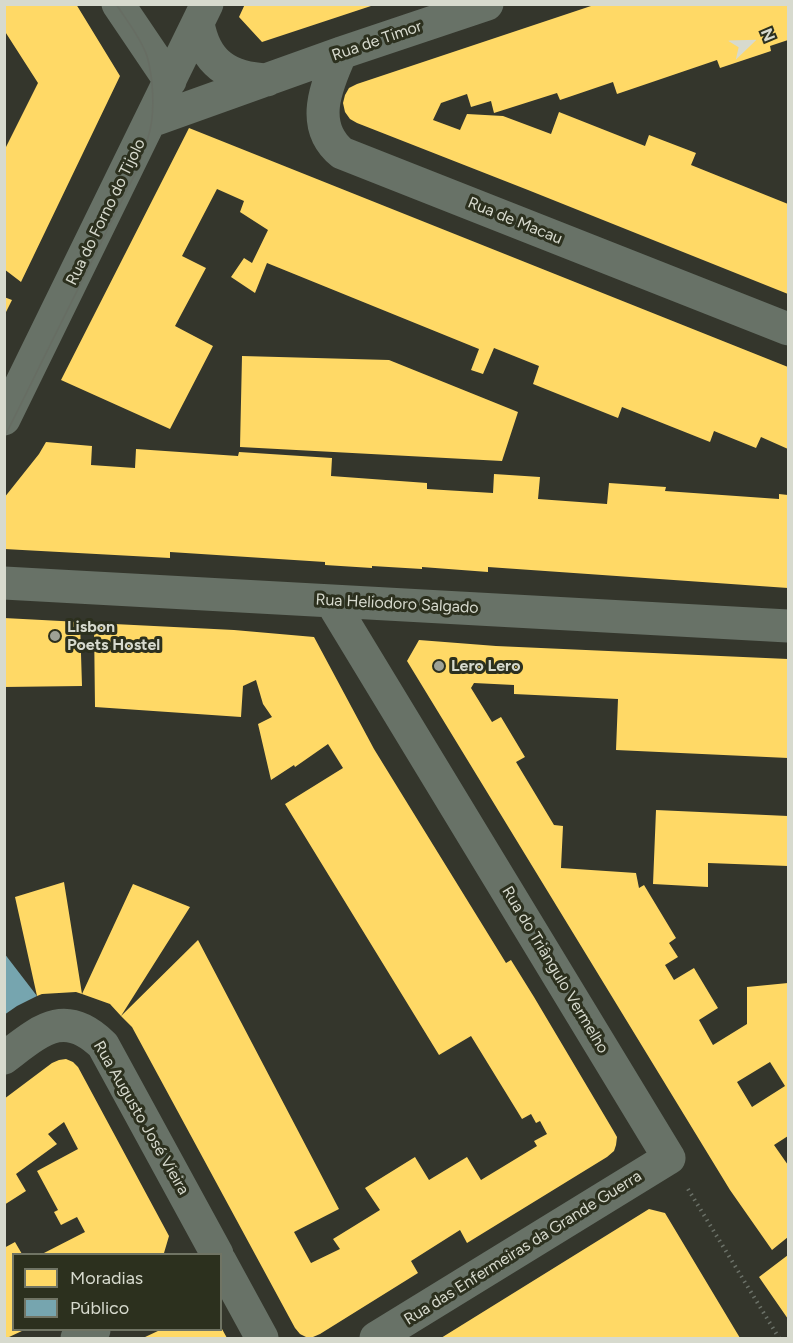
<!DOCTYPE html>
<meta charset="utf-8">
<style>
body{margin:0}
#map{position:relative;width:793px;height:1343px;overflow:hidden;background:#34362c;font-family:Figtree,sans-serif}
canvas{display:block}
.frame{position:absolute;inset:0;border:6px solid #d7dace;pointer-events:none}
.legend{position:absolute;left:12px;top:1253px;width:210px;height:78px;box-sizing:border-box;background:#2c301e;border:2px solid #707464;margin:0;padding:8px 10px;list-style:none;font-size:18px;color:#d7dace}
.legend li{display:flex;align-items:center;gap:12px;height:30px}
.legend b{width:30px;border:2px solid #707464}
.north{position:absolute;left:721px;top:12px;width:60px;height:60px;-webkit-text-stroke:4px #2c301e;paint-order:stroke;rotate:67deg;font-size:16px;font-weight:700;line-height:24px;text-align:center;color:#d7dace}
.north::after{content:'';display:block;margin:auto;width:21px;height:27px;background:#d7dace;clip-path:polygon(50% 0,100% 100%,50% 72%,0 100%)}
</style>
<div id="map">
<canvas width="793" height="1343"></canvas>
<div class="frame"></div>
<ul class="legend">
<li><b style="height:16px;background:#ffd966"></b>Moradias</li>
<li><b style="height:16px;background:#76a5af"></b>Público</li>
</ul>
<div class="north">N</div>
</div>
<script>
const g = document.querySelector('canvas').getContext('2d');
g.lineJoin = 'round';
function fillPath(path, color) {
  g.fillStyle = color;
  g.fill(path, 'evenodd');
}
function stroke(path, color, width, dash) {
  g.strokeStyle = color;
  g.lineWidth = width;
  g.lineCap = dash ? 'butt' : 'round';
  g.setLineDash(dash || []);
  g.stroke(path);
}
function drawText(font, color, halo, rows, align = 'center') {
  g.font = font + ' Figtree,sans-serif';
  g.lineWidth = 6;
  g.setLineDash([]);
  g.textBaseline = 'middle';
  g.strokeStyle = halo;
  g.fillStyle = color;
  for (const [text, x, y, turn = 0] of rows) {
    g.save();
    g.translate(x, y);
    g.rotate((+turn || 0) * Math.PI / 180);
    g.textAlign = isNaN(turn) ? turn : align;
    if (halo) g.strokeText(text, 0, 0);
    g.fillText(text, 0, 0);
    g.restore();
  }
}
fillPath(new Path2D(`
 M 4,4 L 76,4 L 120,76 L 21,282 L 4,269 L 4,151 L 38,83 L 4,30 Z
 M 245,4 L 373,4 L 374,5 L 262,42 L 239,17 Z
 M 597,4 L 788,4 L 788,40 L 770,46 L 771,51 L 720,68 L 717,60 L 617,94 L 613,82 L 560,100 L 557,93 L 494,113 L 491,101 L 471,107 L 467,94 L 441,103 L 433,120 L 460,130 L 467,114 L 503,116 L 551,134 L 559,112 L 645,146 L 649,135 L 696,153 L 691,165 L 788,204 L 788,294 L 528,190 L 357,123 L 350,119 L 345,112 L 343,103 L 345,95 L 349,88 L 357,84 Z
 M 189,128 L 788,367 L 788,449 L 761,437 L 756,448 L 714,431 L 710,442 L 622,407 L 618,418 L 533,384 L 539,366 L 494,348 L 483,374 L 471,370 L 479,349 L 267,263 L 255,293 L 231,277 L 244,258 L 252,263 L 268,230 L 240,212 L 244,201 L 217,189 L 182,256 L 206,268 L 175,326 L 213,346 L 170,429 L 61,380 Z
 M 4,297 L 12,300 L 4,316 Z
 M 242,356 L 389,360 L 518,412 L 502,461 L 240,447 Z
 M 46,442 L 92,446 L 91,465 L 135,468 L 136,449 L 238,456 L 239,452 L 332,458 L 331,476 L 427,483 L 427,489 L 493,493 L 494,474 L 540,477 L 538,499 L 607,504 L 609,483 L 666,487 L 665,491 L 779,499 L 779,494 L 788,495 L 788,588 L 488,567 L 488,572 L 422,567 L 422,569 L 372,566 L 372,568 L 325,565 L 325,562 L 170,552 L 170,558 L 4,549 L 4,498 L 39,454 Z
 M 4,618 L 80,622 L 82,686 L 4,687 Z
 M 94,623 L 234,630 L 314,637 L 374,749 L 398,788 L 506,963 L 511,960 L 534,997 L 613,1130 L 617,1137 L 616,1145 L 614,1151 L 607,1157 L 467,1243 L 460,1230 L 411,1261 L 418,1273 L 320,1334 L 313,1337 L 306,1337 L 300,1334 L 295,1328 L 132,1027 L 121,1016 L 110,1004 L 82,994 L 76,992 L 42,994 L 37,996 L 15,897 L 64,882 L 82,994 L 133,884 L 190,907 L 121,1016 L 198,940 L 339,1209 L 294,1232 L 311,1263 L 340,1249 L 333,1239 L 380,1210 L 365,1188 L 415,1157 L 429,1180 L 467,1157 L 481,1180 L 537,1146 L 534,1141 L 547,1134 L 540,1121 L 536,1123 L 531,1114 L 522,1119 L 471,1036 L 439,1055 L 285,804 L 343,768 L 328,744 L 295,767 L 294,765 L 271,780 L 258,724 L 272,717 L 263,704 L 256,680 L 243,686 L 241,717 L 95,707 Z
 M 419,640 L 496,646 L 788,659 L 788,758 L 616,750 L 618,699 L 514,694 L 514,685 L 474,683 L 471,688 L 492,722 L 501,717 L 525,757 L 516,762 L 554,825 L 563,826 L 561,868 L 636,873 L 639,888 L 644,885 L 676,938 L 669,943 L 678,957 L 665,965 L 674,980 L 694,968 L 718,1008 L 699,1020 L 713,1045 L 747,1024 L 747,987 L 788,983 L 788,1136 L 774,1145 L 788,1165 L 788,1237 L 772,1250 L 730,1190 L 407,661 ZM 770,1062 L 785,1086 L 752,1107 L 737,1082 Z
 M 656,810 L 788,816 L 788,866 L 708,863 L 708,887 L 653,884 Z
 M 66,1059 L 73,1062 L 78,1067 L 169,1236 L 164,1253 L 162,1254 L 42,1254 L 85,1232 L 77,1217 L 61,1225 L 54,1212 L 58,1210 L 37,1171 L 78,1149 L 64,1122 L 48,1134 L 57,1144 L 16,1174 L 26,1191 L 4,1205 L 4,1099 L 52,1063 L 59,1060 Z
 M 649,1209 L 665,1213 L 740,1338 L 441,1338 Z
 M 15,1242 L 22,1254 L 14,1254 L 14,1330 L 24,1330 L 7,1338 L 4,1338 L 4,1248 Z
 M 788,1255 L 788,1319 L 759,1277 Z
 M 222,1329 L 227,1338 L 143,1338 L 160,1330 Z`), '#ffd966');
fillPath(new Path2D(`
 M 4,953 L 37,996 L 17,1006 L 4,1015 Z`), '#76a5af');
stroke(new Path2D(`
 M 688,1189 L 779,1338`), '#6b7168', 4, [1.5, 4.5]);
stroke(new Path2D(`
 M 118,4 L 170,81
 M 198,23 C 205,63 228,78 267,80
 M 341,53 C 326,86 309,126 342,153 L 788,329
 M 151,121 L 341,53 L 487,4
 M 4,419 L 207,4
 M 4,583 L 788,626
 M 331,601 L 669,1158 L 376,1338
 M 4,1058 C 40,1031 64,1007 103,1045 L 217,1254
 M 220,1261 L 262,1338
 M 77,1338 L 94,1330`), '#687267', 33);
stroke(new Path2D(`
 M 4,438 L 137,170 C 141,157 147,144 150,130 C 155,109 153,77 147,56 C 141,38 127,21 116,4`), '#676d63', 1.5);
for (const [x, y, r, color] of [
 [55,636,6,"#9ea195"],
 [439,666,6,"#9ea195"]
]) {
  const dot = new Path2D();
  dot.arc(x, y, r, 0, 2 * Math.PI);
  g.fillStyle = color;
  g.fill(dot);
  stroke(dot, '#2c301e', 2);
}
drawText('16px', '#d7dace', '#2c301e', [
 ["Rua de Timor",377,41,-19],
 ["Rua do Forno do Tijolo",106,212,-64],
 ["Rua de Macau",515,221,22],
 ["Rua Heliodoro Salgado",397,604,3],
 ["Rua do Triângulo Vermelho",555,970,59],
 ["Rua Augusto José Vieira",141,1118,60],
 ["Rua das Enfermeiras da Grande Guerra",523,1248,-32]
]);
drawText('bold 16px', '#d7dace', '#2c301e', [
 ["Lisbon",67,627],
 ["Poets Hostel",67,645],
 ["Lero Lero",451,666]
], 'left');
</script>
